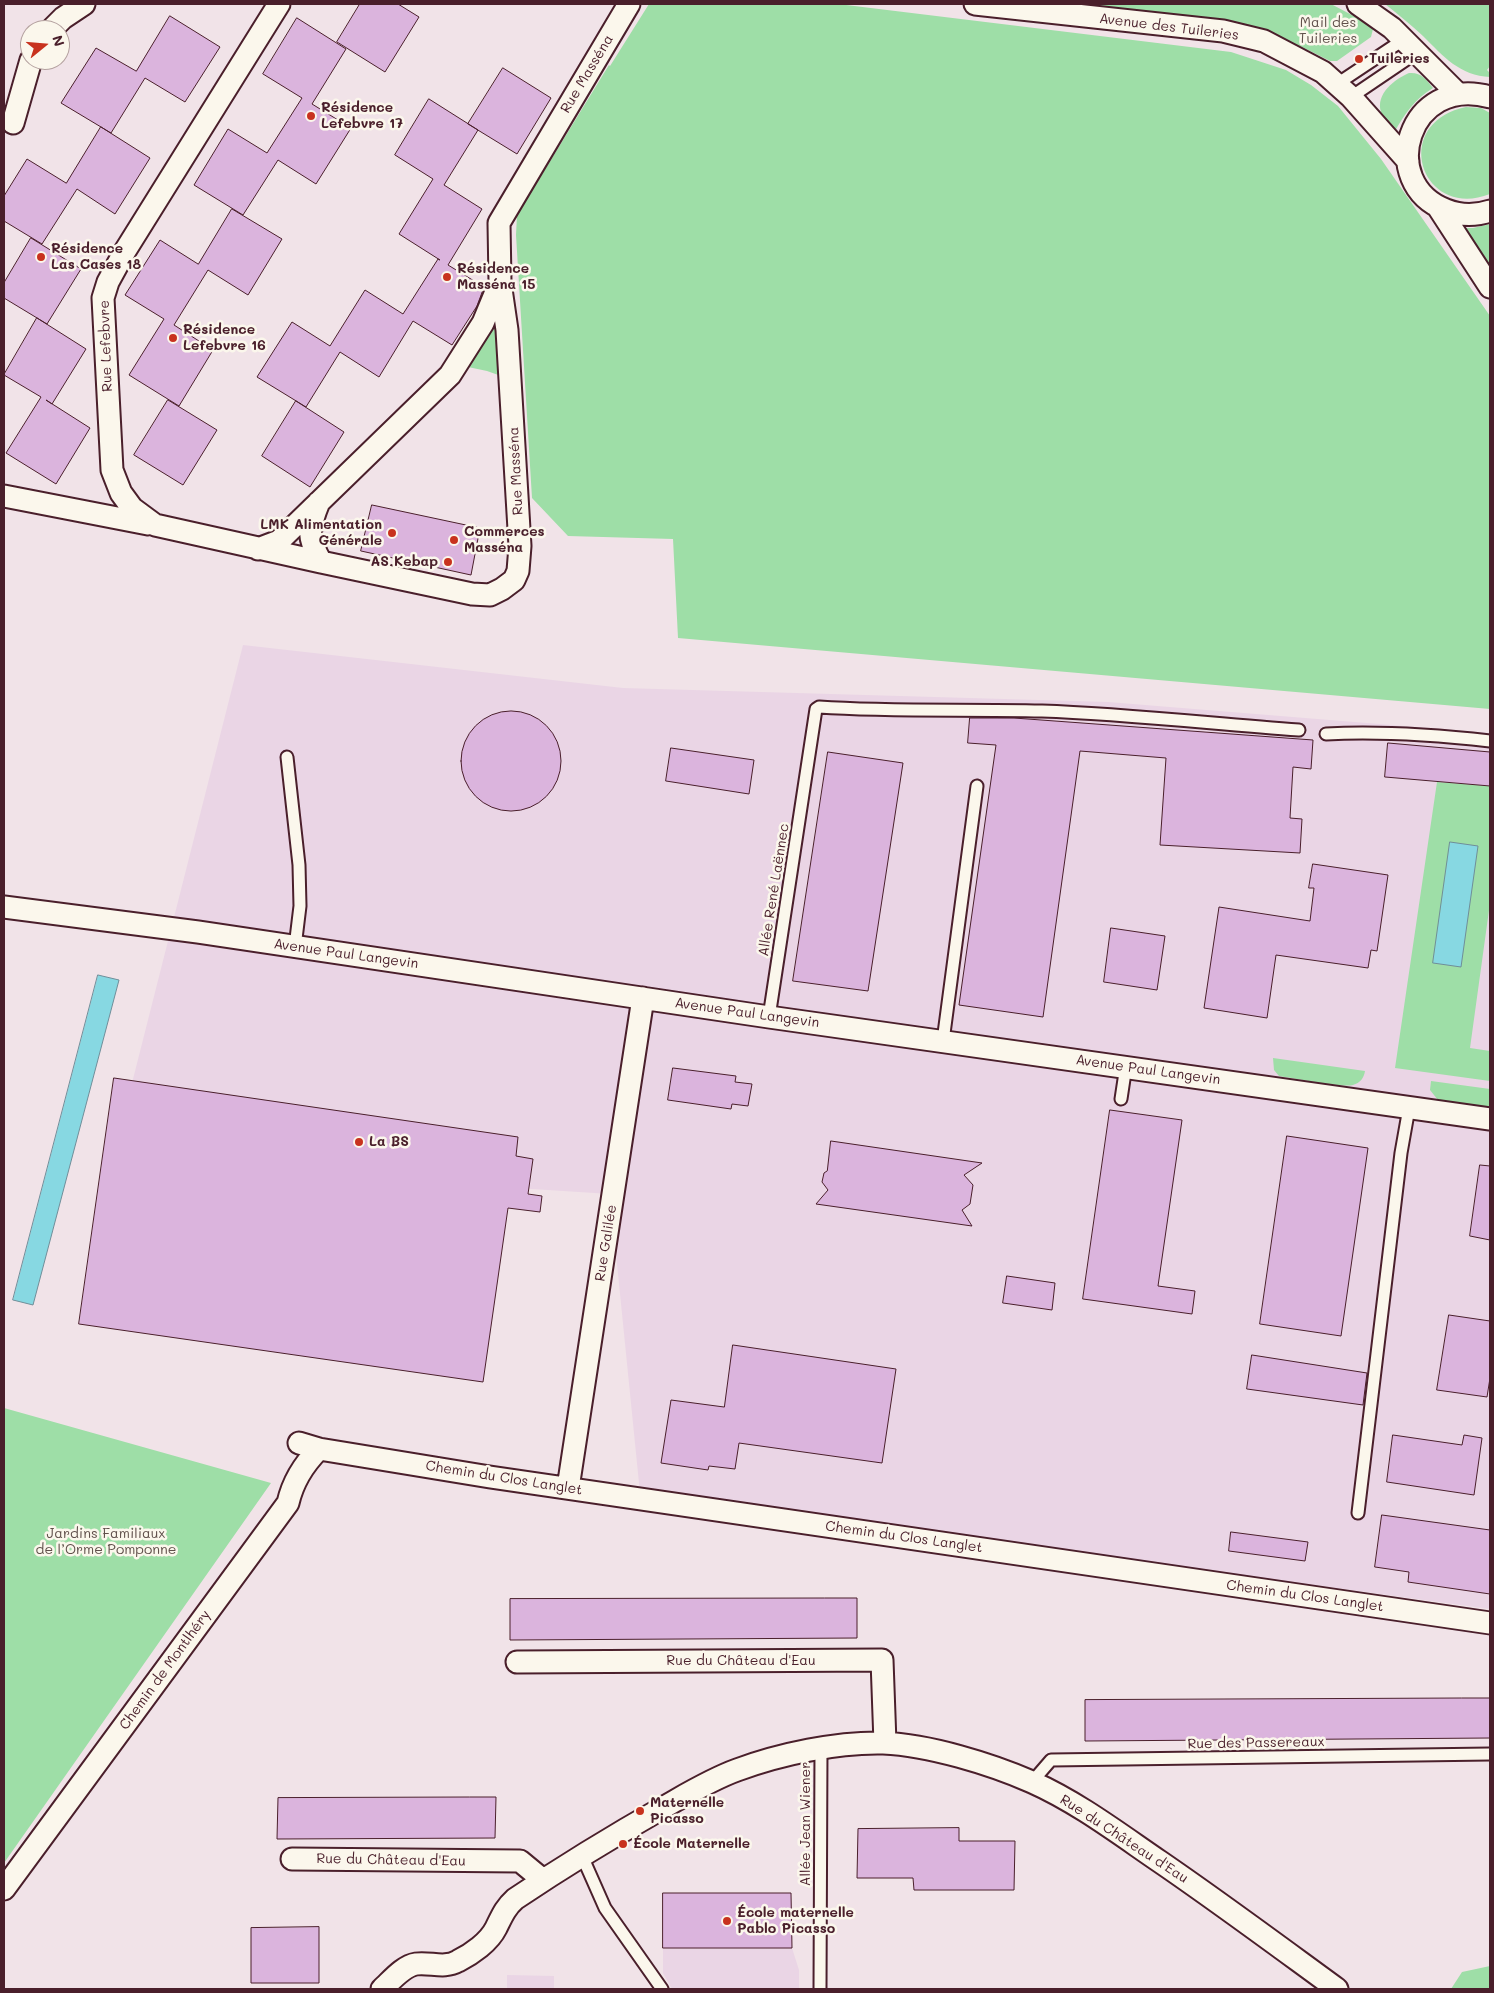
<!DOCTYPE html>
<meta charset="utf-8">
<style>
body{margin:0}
#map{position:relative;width:1494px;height:1993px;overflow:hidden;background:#f1e3e8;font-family:Mali,sans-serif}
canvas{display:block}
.frame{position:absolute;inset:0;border:5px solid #4a1f2b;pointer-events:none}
.north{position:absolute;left:20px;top:20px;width:50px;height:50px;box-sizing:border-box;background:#fbf7ec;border:1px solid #b4a19f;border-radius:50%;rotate:73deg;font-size:14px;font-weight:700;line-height:20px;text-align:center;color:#4a1f2b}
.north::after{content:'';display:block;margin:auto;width:18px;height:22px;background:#c8321e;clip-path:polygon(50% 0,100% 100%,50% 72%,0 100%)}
</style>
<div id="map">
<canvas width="1494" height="1993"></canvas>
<div class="frame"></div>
<div class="north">N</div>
</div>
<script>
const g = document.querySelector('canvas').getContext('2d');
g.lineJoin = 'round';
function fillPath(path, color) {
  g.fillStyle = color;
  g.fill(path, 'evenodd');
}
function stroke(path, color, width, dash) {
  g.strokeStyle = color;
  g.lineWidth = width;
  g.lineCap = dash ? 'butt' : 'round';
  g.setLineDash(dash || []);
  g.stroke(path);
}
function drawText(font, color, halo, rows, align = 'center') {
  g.font = font + ' Mali,sans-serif';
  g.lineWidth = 5;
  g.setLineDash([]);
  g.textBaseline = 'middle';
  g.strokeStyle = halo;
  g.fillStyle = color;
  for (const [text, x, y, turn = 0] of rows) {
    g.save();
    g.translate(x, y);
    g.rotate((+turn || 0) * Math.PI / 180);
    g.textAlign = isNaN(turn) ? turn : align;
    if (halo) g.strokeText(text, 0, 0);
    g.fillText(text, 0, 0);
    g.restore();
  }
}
fillPath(new Path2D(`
 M 243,645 L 623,688 L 1108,702 L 1490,733 L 1490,1609 L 640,1493 L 610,1194 L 112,1162 Z
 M 663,1893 L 791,1893 L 792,1948 L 799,1970 L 799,1989 L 672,1989 L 663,1973 Z
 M 507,1975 L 554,1976 L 554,1989 L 507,1989 Z`), '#ead5e5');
fillPath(new Path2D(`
 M 649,4 L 838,4 L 1231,52 L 1286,70 L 1311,85 L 1338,106 L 1381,159 L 1490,316 L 1490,709 L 678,638 L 673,539 L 568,536 L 532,498 L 516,235 L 517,215 L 609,65 L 610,66 Z
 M 1060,4 L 1331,4 L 1369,24 L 1373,29 L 1371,37 L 1337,61 L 1330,61 L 1302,47 L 1278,37 Z
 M 1385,4 L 1490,4 L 1490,66 L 1487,70 L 1490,73 L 1490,77 C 1460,76 1443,56 1423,36 C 1411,25 1398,14 1385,4 Z
 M 1409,73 C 1421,72 1426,79 1433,88 C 1415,99 1405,113 1395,131 C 1391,126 1382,119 1381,112 C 1375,94 1395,79 1409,73 Z
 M 1466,107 L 1481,108 L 1490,113 L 1490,194 C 1421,221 1389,123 1466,107 Z
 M 1490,224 L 1490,268 L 1463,230 L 1465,228 L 1473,228 Z
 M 487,326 L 501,329 L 504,377 L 487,371 L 468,367 Z
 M 1437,782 L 1490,786 L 1490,903 L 1470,1048 L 1490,1051 L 1490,1081 L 1395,1068 Z
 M 1273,1058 L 1365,1071 C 1364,1078 1360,1083 1353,1085 C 1342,1088 1293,1078 1279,1076 L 1274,1070 Z
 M 1431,1081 L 1490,1089 L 1490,1108 L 1438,1100 L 1430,1090 Z
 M 4,1408 L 271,1483 L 4,1863 Z
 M 1490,1966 L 1490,1989 L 1451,1989 L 1462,1972 Z`), '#9edea7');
const water = new Path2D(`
 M 1450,842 L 1478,846 L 1461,967 L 1433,963 Z
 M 98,975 L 119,980 L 33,1305 L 13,1300 Z`);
fillPath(water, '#87d8e2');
stroke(water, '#6f8e99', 1);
const building = new Path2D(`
 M 360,4 L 398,4 L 419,17 L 385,72 L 337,42 Z
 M 170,16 L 220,47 L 185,102 L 145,78 L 111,133 L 61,103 L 96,48 L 136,71 Z
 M 297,18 L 346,49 L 312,104 L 351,128 L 316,184 L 278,160 L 243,215 L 194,185 L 228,129 L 267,153 L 302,98 L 263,74 Z
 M 503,68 L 551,98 L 517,154 L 468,124 Z
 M 429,99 L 478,130 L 444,185 L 482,209 L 448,265 L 484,287 L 477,306 L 452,345 L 413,321 L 379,377 L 340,352 L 306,407 L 257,377 L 292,322 L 330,346 L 365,290 L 403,314 L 438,259 L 440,260 L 399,234 L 433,179 L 395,155 Z
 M 101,127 L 150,158 L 115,214 L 77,189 L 42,244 L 4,221 L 4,196 L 27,159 L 66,183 Z
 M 232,209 L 282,239 L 248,295 L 208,270 L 174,325 L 213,350 L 179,406 L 129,375 L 164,319 L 125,295 L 160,240 L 198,264 Z
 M 31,238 L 81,269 L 47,324 L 4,298 L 4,283 Z
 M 37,318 L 86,349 L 52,404 L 46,400 L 90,428 L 56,484 L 6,453 L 41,397 L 4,375 Z
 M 168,400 L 217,430 L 183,485 L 134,455 Z
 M 296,401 L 344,432 L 310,487 L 262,456 Z
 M 372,505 L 480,528 L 471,575 L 361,551 Z
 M461 761a50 50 0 1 1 100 0a50 50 0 1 1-100 0Z
 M 970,718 L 1014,718 L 1313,740 L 1311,769 L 1293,767 L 1290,818 L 1302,819 L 1300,853 L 1160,845 L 1166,758 L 1080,751 L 1043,1017 L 959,1005 L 996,745 L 968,743 Z
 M 1388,743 L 1490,752 L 1490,786 L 1385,777 Z
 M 671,748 L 754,760 L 749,794 L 666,781 Z
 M 828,752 L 903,763 L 868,991 L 793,981 Z
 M 1313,864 L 1388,875 L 1377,951 L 1371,950 L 1368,968 L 1276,955 L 1267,1018 L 1204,1008 L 1219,907 L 1310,921 L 1314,888 L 1309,888 Z
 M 1111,928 L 1165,936 L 1157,990 L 1104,982 Z
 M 673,1068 L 736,1076 L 735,1082 L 752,1084 L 748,1106 L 732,1104 L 731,1109 L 668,1100 Z
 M 114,1078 L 518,1137 L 516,1156 L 533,1159 L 528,1194 L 542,1196 L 540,1212 L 508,1208 L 483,1382 L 79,1324 Z
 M 1110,1110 L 1182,1120 L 1158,1286 L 1195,1291 L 1192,1314 L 1083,1299 Z
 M 1287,1136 L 1368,1148 L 1341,1336 L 1260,1324 Z
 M 831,1141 L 982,1163 L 964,1175 L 973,1185 L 970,1204 L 962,1210 L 972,1226 L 816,1204 L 828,1190 L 822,1182 L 824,1173 L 827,1171 Z
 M 1480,1165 L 1490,1166 L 1490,1240 L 1470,1236 Z
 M 1007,1276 L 1055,1283 L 1052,1310 L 1003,1303 Z
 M 1449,1315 L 1490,1321 L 1490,1378 L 1487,1397 L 1437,1390 Z
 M 733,1345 L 896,1369 L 882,1463 L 739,1443 L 735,1469 L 709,1466 L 708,1470 L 661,1463 L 671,1400 L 724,1407 Z
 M 1252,1355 L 1367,1373 L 1363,1405 L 1247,1389 Z
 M 1393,1435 L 1462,1445 L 1464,1435 L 1482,1438 L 1474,1495 L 1387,1482 Z
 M 1382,1515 L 1490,1530 L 1490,1594 L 1408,1582 L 1409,1572 L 1375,1567 Z
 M 1231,1532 L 1308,1542 L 1305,1561 L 1229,1551 Z
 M 825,1598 L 857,1598 L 857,1638 L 510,1640 L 510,1599 Z
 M 1462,1698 L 1490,1698 L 1490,1738 L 1085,1741 L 1085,1700 Z
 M 470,1797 L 496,1797 L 495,1838 L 277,1839 L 278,1798 Z
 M 959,1828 L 959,1841 L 1015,1841 L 1014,1890 L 914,1890 L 913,1878 L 857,1878 L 858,1829 Z
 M 663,1893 L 791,1893 L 792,1948 L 663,1948 Z
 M 319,1927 L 319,1983 L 251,1983 L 251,1928 Z`);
fillPath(building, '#dbb4dd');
stroke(building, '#4a1f2b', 1);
const lane = new Path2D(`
 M 1337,84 L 1403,40
 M 1351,97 L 1416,53
 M 1326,734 C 1381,731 1436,735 1490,741
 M 287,757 L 299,865 L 300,906 L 295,947
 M 769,1017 L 816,709 L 819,707 C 893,712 968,709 1042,711 C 1128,714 1214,724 1299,730
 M 943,1041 L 977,786
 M 1121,1099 L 1126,1066
 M 1358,1513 L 1401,1153 L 1409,1108
 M 1032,1782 L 1051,1760 L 1490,1754
 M 582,1856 L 605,1908 L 662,1989
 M 820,1989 L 821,1749`);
const street = new Path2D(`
 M 279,4 L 125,251 L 108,282 L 103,298 L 112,470 L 121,493 L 132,508 L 155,525 L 321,562
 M 975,4 L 1223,31 L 1264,41 L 1323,72 L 1351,97 L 1408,161
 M 1358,4 L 1392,28 L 1457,93
 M 51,30 L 63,18 L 84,4
 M 1490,97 C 1408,74 1376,183 1446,210 C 1461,216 1475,216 1490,211
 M 13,123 L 31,60
 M 1438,207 L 1490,287
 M 4,496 L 148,524
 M 319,502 C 308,529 307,537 321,562 L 472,594 L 490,595 L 502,589 L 514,580 L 518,571 L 520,546 L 507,330 L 500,282 L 499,223 L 629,4
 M 258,549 L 279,541 L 450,375 L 483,323 L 500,282
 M 4,907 L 198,932 L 769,1017 L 1490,1119
 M 299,1443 L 319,1449 L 490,1477 L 1490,1623
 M 568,1488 L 643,998
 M 517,1662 L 882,1660 L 885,1743
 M 292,1859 L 520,1861 L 543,1880
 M 4,1889 L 288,1503 C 293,1481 303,1465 319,1449
 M 382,1989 C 391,1981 403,1966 416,1964 C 431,1962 444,1969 458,1961 C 472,1954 489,1942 496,1928 C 502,1916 505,1908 515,1899 C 564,1866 615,1835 666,1806 C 689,1793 712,1779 737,1770 C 780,1754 837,1742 883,1743 C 929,1745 991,1764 1032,1782 C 1077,1802 1118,1833 1159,1861 C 1219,1902 1278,1946 1337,1989`);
stroke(lane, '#4a1f2b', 15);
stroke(street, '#4a1f2b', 25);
stroke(lane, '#fbf7ec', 11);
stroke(street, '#fbf7ec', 21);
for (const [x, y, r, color] of [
 [1359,59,5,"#c8321e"],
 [311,116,5,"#c8321e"],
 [41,257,5,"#c8321e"],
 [447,277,5,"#c8321e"],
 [173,338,5,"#c8321e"],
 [392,533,5,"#c8321e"],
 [454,540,5,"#c8321e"],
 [448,562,5,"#c8321e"],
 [359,1142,5,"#c8321e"],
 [640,1811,5,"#c8321e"],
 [623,1844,5,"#c8321e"],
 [727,1921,5,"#c8321e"]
]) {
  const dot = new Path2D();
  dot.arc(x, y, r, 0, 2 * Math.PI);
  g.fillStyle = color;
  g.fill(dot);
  stroke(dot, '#fbf7ec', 2);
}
drawText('14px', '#5f4f4a', '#fbf7ec', [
 ["Mail des",1328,23],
 ["Tuileries",1328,39],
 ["Jardins Familiaux",106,1534],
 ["de l’Orme Pomponne",106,1550]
]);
drawText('14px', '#4a1f2b', '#fbf7ec', [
 ["Avenue des Tuileries",1169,27,7],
 ["Rue Masséna",587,74,-59],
 ["Rue Lefebvre",106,346,-92],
 ["Rue Masséna",516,471,-93],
 ["Allée René Laënnec",774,890,-81],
 ["Avenue Paul Langevin",346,954,8],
 ["Avenue Paul Langevin",747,1013,8],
 ["Avenue Paul Langevin",1148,1070,8],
 ["Rue Galilée",606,1243,-81],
 ["Chemin du Clos Langlet",504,1478,9],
 ["Chemin du Clos Langlet",904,1537,8],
 ["Chemin du Clos Langlet",1305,1596,8],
 ["Rue du Château d'Eau",741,1661],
 ["Chemin de Montlhéry",165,1670,-54],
 ["Rue des Passereaux",1256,1743,-1],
 ["Allée Jean Wiener",806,1824,-90],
 ["Rue du Château d'Eau",1124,1839,33],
 ["Rue du Château d'Eau",391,1860,1]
]);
drawText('bold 14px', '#4a1f2b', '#fbf7ec', [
 ["Tuileries",1369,59],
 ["Résidence",321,108],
 ["Lefebvre 17",321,124],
 ["Résidence",51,249],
 ["Las Cases 18",51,265],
 ["Résidence",457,269],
 ["Masséna 15",457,285],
 ["Résidence",183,330],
 ["Lefebvre 16",183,346],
 ["LMK Alimentation",382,525,"right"],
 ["Générale",382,541,"right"],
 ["Commerces",464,532],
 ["Masséna",464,548],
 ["AS Kebap",438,562,"right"],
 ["La BS",369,1142],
 ["Maternelle",650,1803],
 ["Picasso",650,1819],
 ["École Maternelle",633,1844],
 ["École maternelle",737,1913],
 ["Pablo Picasso",737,1929]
], 'left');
</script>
